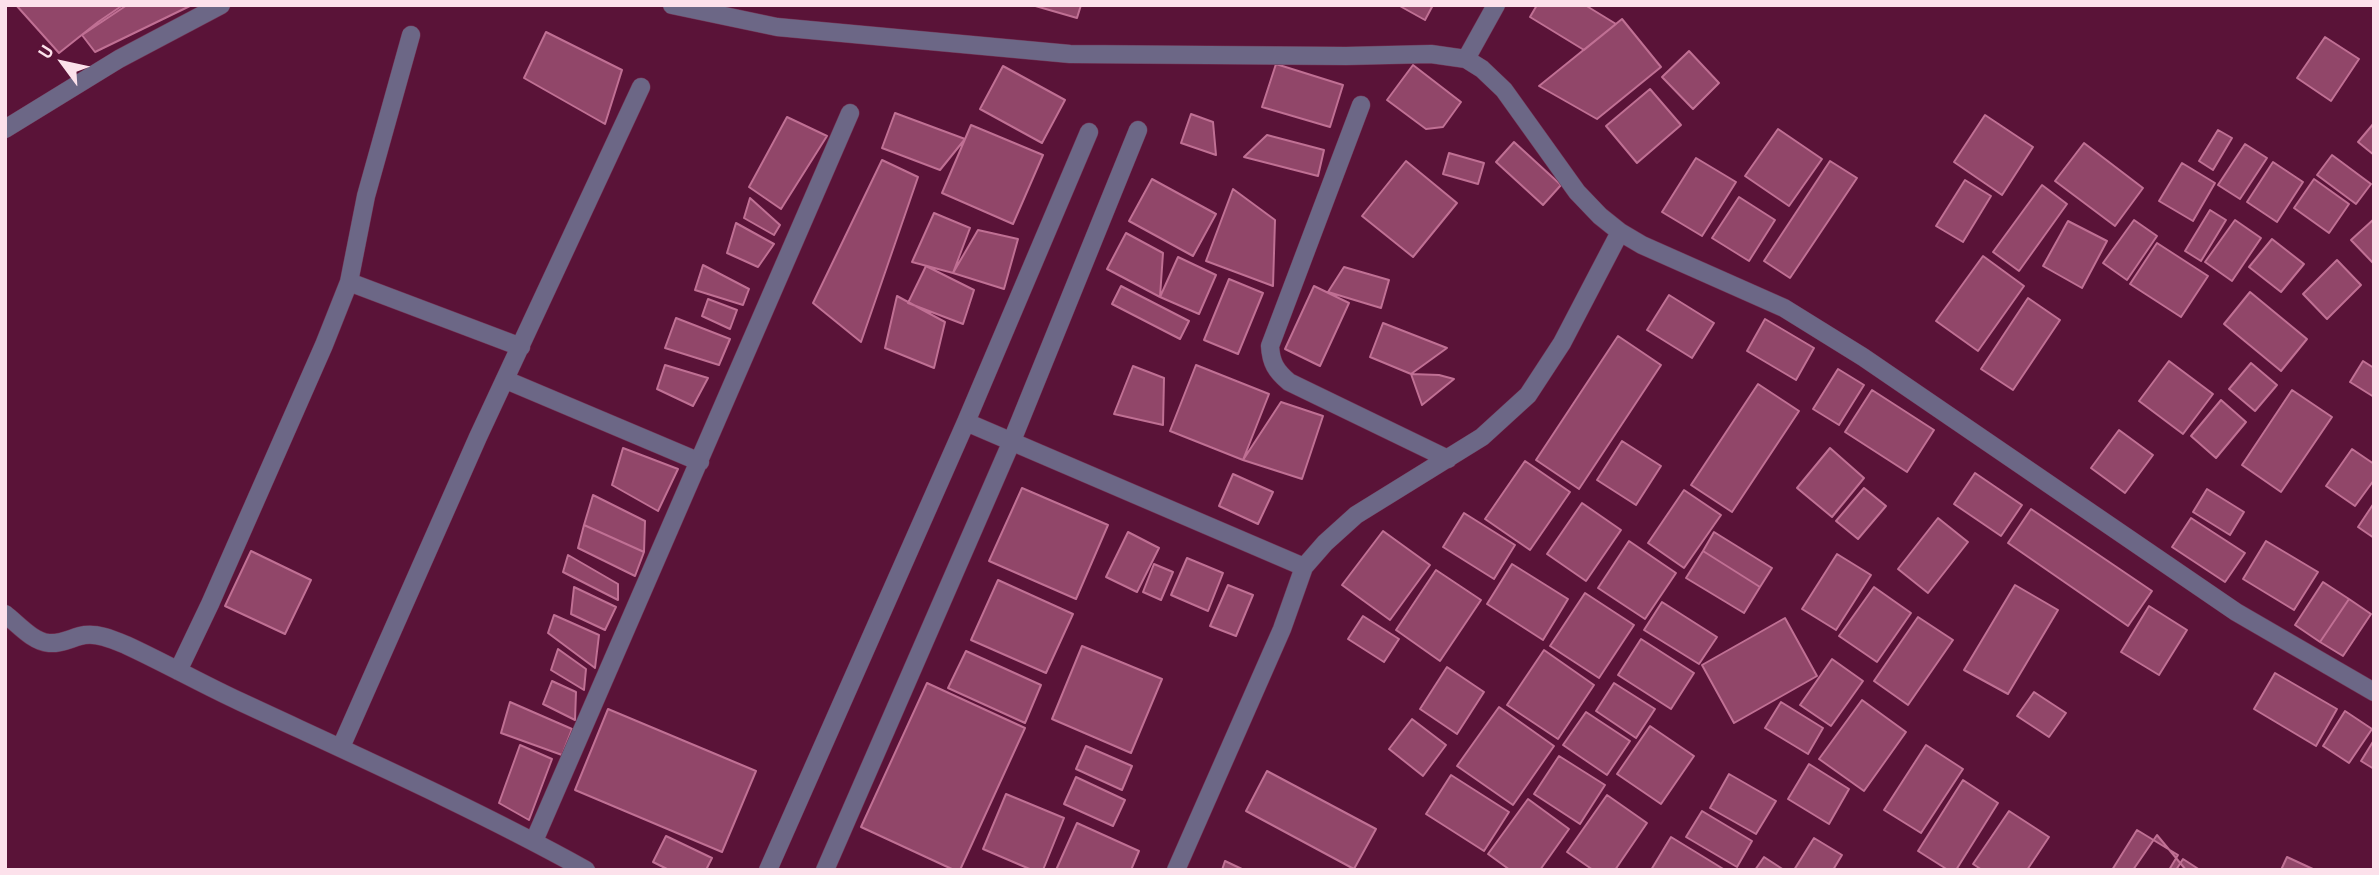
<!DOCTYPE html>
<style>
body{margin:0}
#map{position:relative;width:2379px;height:875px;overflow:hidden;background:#5a1338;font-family:"Archivo Narrow",sans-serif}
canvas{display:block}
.frame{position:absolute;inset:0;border:7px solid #fce1eb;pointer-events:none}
.north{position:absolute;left:28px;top:28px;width:70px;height:70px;-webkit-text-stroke:5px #5a1338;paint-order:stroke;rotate:303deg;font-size:19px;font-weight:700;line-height:28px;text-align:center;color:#fce1eb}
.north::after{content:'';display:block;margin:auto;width:24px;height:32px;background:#fce1eb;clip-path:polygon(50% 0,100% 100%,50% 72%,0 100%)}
</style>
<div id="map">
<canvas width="2379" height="875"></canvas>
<div class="frame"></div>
<div class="north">U</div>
</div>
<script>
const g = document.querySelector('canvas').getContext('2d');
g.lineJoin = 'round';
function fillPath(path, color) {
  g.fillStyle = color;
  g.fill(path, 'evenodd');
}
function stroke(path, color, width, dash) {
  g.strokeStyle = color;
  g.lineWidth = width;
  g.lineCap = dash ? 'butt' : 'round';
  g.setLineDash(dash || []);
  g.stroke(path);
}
const building = new Path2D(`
 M 16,5 L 123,5 L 98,22 L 59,53 Z
 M 127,5 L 192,5 L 95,52 L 82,35 Z
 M 1032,5 L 1081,5 L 1077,18 Z
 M 1398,5 L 1433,5 L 1425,20 Z
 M 1537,5 L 1585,5 L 1616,24 L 1584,50 L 1530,17 Z
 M 1622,19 L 1661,67 L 1597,119 L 1539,86 Z
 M 546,32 L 622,70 L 605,124 L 524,78 Z
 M 2325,37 L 2359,59 L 2331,101 L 2297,78 Z
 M 1689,51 L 1719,83 L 1693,109 L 1662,77 Z
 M 1276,64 L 1343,85 L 1330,127 L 1262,107 Z
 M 1413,65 L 1461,102 L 1443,127 L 1426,129 L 1387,100 Z
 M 1003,66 L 1065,100 L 1042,143 L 980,109 Z
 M 1650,89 L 1681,125 L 1637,163 L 1606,126 Z
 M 895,113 L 965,139 L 940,170 L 882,148 Z
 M 1191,114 L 1213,122 L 1216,155 L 1181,143 Z
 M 1985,115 L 2033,147 L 2002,195 L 1954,162 Z
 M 787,117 L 827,136 L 781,209 L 749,187 Z
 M 2374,123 L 2374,155 L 2358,142 Z
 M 971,125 L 1043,155 L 1013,224 L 942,193 Z
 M 1778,129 L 1822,159 L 1789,206 L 1745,176 Z
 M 2218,130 L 2232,138 L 2213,170 L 2199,161 Z
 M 1267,135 L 1324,150 L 1318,176 L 1244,157 Z
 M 1514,142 L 1561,185 L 1543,205 L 1496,162 Z
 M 2084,143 L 2143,188 L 2115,226 L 2055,181 Z
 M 2245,144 L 2267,158 L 2240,199 L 2218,185 Z
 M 1449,153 L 1484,163 L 1478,184 L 1443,174 Z
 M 2332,155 L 2371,184 L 2356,204 L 2317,175 Z
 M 1696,158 L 1736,182 L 1702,236 L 1662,212 Z
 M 882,160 L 918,177 L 861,342 L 813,303 Z
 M 1406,161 L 1457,203 L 1413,257 L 1362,216 Z
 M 1830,161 L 1857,178 L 1790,278 L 1764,261 Z
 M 2273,162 L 2303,182 L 2277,222 L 2247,202 Z
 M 2182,163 L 2215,183 L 2193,221 L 2159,201 Z
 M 1152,179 L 1216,214 L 1193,256 L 1129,221 Z
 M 2314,179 L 2349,204 L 2329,233 L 2294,208 Z
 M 1965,180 L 1991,196 L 1963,242 L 1936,226 Z
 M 2042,185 L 2067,204 L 2019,271 L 1993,252 Z
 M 1233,189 L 1275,220 L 1273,286 L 1206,261 Z
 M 1739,197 L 1775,220 L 1749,261 L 1712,238 Z
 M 750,198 L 780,225 L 774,235 L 744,218 Z
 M 2210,210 L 2226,220 L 2201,261 L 2185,251 Z
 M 934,213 L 970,228 L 953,273 L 912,262 Z
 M 2374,219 L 2374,264 L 2351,240 Z
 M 2134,220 L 2157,236 L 2127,280 L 2103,263 Z
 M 2235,220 L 2261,238 L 2232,281 L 2205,262 Z
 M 2068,221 L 2107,241 L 2082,288 L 2043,266 Z
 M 736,223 L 774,244 L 758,267 L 727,253 Z
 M 978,230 L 1018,239 L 1004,289 L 953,273 Z
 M 1126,233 L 1163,253 L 1160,297 L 1107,269 Z
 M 2272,239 L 2304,264 L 2281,292 L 2249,267 Z
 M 2157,243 L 2208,276 L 2181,317 L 2130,284 Z
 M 1983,256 L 2024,286 L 1978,351 L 1936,321 Z
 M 1178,257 L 1216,275 L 1199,314 L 1160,297 Z
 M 2337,260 L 2361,285 L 2327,319 L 2303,294 Z
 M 703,265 L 749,289 L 743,305 L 695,290 Z
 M 926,266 L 974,290 L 963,324 L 908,303 Z
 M 1344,267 L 1389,280 L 1381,308 L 1328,292 Z
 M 1229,279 L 1263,293 L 1238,354 L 1204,340 Z
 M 1121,286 L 1189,321 L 1180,339 L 1112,304 Z
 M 1314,286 L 1349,303 L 1320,366 L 1285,349 Z
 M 2250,292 L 2307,339 L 2281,371 L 2224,324 Z
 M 1669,295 L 1714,323 L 1692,358 L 1647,330 Z
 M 897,296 L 945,322 L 934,368 L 885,348 Z
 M 2028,298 L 2060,320 L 2013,390 L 1981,369 Z
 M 708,299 L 737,310 L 730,329 L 702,316 Z
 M 676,318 L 730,339 L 719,365 L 665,348 Z
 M 1765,319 L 1814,348 L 1796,380 L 1747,351 Z
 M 1383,323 L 1447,348 L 1411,374 L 1370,357 Z
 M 1618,336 L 1661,365 L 1579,489 L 1536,460 Z
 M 2169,361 L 2213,394 L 2183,434 L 2139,401 Z
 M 2363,361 L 2374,368 L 2374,397 L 2350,382 Z
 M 2251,363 L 2277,385 L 2255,411 L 2229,389 Z
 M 665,365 L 708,378 L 693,406 L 657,389 Z
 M 1196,365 L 1269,394 L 1243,460 L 1170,431 Z
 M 1133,366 L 1164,378 L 1163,425 L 1114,414 Z
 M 1838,369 L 1864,385 L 1839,425 L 1813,409 Z
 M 1411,374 L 1439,375 L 1454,379 L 1422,405 Z
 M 1758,384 L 1799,411 L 1732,512 L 1691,485 Z
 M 1872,390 L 1934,430 L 1907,472 L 1845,432 Z
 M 2292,390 L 2332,417 L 2281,492 L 2242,465 Z
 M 2221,400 L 2246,422 L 2216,458 L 2191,436 Z
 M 1281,402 L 1323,416 L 1302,479 L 1243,460 Z
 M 2119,430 L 2153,455 L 2125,493 L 2091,468 Z
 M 1622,441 L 1661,466 L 1636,505 L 1597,480 Z
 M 623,448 L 678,469 L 658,511 L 612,485 Z
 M 1830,448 L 1864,478 L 1832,517 L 1797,488 Z
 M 2352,449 L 2374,464 L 2374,480 L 2355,506 L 2326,486 Z
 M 1525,461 L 1570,492 L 1530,550 L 1485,519 Z
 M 1975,473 L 2022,505 L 2001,536 L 1954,504 Z
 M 1233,474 L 1273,492 L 1258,524 L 1219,506 Z
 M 1022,488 L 1108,525 L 1076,599 L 989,561 Z
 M 1864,488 L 1886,506 L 1858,539 L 1836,521 Z
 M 2207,489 L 2244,512 L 2230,535 L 2193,512 Z
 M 1684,490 L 1721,515 L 1684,568 L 1648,543 Z
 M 593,495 L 645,521 L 644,552 L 584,525 Z
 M 1582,503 L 1621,530 L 1586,581 L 1547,554 Z
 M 2374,503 L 2374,538 L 2358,527 Z
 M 2031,509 L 2152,591 L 2128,626 L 2008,543 Z
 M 1464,513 L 1515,545 L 1494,579 L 1443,547 Z
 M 1938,518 L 1968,542 L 1928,593 L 1898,569 Z
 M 2191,518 L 2245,553 L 2225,582 L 2172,547 Z
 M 584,525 L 644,552 L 635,576 L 578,548 Z
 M 1383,531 L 1430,565 L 1390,620 L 1342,585 Z
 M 1128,532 L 1159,548 L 1137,592 L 1106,577 Z
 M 1714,532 L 1772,568 L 1760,587 L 1703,551 Z
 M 1629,541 L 1676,573 L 1645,619 L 1598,588 Z
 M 2266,541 L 2318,572 L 2294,610 L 2243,579 Z
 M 251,551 L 311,580 L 285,634 L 225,606 Z
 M 1703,551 L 1760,587 L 1744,613 L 1686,578 Z
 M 1837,554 L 1871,575 L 1836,630 L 1802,609 Z
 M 568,555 L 618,584 L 618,600 L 563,572 Z
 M 1187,558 L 1223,573 L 1208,611 L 1171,595 Z
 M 1154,564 L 1173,572 L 1161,600 L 1143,592 Z
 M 1512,564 L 1568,599 L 1543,640 L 1487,604 Z
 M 1436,570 L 1481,600 L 1440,661 L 1396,630 Z
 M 998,580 L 1073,614 L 1046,673 L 971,640 Z
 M 2323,582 L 2349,599 L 2320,642 L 2295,625 Z
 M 1228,585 L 1253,595 L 1236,636 L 1210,626 Z
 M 2015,585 L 2058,610 L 2008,694 L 1964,670 Z
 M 574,587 L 616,607 L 605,630 L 571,614 Z
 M 1874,587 L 1911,613 L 1877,662 L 1839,636 Z
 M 1585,593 L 1634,625 L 1599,678 L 1550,646 Z
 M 2349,599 L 2371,614 L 2343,656 L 2320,642 Z
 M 1662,602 L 1717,637 L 1699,664 L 1644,630 Z
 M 2149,606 L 2187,630 L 2159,675 L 2121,652 Z
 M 554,615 L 599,635 L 595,668 L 548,633 Z
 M 1363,616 L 1399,639 L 1384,662 L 1348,639 Z
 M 1918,617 L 1953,640 L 1908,705 L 1874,681 Z
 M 1785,618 L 1817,676 L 1734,723 L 1702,665 Z
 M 1641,639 L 1694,673 L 1671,709 L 1618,675 Z
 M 1082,646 L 1162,679 L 1131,753 L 1052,719 Z
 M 558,649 L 586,669 L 584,690 L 551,670 Z
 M 1544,650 L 1594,685 L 1558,739 L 1507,705 Z
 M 966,651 L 1041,685 L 1025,723 L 948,688 Z
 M 1832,659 L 1863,681 L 1831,726 L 1800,705 Z
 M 1447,667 L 1484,692 L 1457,734 L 1420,709 Z
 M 2275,673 L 2337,709 L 2316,746 L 2254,709 Z
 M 552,681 L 576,692 L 575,720 L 543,704 Z
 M 927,683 L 1025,728 L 960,870 L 954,870 L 861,827 Z
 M 1614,683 L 1655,709 L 1636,738 L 1596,711 Z
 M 2034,692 L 2066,713 L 2049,737 L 2017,716 Z
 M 1862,700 L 1906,732 L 1864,791 L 1819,759 Z
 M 510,702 L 572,729 L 562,755 L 501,733 Z
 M 1781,702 L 1823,728 L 1808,754 L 1765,728 Z
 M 1499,707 L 1554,746 L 1513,805 L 1457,766 Z
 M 608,709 L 756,771 L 722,852 L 575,790 Z
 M 2345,711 L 2372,729 L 2349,763 L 2323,746 Z
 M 1586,712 L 1630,741 L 1607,775 L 1563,745 Z
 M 1412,719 L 1446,745 L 1423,776 L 1389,749 Z
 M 1650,726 L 1694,756 L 1661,804 L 1617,774 Z
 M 2374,740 L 2374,769 L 2361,761 Z
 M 520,745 L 552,759 L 529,820 L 499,803 Z
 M 1926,745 L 1963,769 L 1921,833 L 1884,810 Z
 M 1086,746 L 1132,766 L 1122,790 L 1076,769 Z
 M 1559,756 L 1605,785 L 1580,824 L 1534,794 Z
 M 1809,764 L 1849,789 L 1829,824 L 1788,799 Z
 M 1267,771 L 1376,829 L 1354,869 L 1246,811 Z
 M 1729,774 L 1776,801 L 1756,834 L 1710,808 Z
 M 1451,775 L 1509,812 L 1484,851 L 1426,814 Z
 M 1076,777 L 1125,800 L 1113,826 L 1064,804 Z
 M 1963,780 L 1998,803 L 1956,870 L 1948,870 L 1918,851 Z
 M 1006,794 L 1064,818 L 1043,870 L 1032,870 L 983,849 Z
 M 1607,795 L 1647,823 L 1615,870 L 1593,870 L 1567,852 Z
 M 1528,799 L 1569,829 L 1540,870 L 1510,870 L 1488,854 Z
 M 1702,811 L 1752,841 L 1737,867 L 1686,837 Z
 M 2009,811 L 2049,837 L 2027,870 L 1982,870 L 1973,864 Z
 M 1077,823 L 1139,851 L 1131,870 L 1056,870 Z
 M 2137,830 L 2178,855 L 2169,870 L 2112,870 Z
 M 2157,835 L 2186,870 L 2133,870 Z
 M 666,836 L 712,858 L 706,870 L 669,870 L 653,862 Z
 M 1671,837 L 1725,870 L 1651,870 Z
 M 1814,838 L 1842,855 L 1833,870 L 1794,870 Z
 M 1764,857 L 1784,870 L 1755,870 Z
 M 2287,857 L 2315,870 L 2281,870 Z
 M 2183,859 L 2200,870 L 2176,870 Z
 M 1225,861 L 1244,870 L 1222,870 Z`);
fillPath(building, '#914669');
stroke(building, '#c07094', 2);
const minor = new Path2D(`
 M 672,5 L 777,27 L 1070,54 L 1346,56 L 1431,54 L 1466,59 L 1482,69 L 1504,90 L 1577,192 L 1600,216 L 1620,232 L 1642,245 L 1784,308 L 1863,357 L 2236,612 L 2374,692
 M 1466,59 L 1496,5
 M 1361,105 L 1270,346 C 1271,363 1276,371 1289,382 L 1448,459
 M 5,129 L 119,59 L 221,5
 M 349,282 L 521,347
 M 506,380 L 700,462
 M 966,422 L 1304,567
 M 5,614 C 18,624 33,642 49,643 C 61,644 69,639 80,636 C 96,632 112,639 126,645 C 165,663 202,684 241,702 C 357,756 474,808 586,870
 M 178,671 L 210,604 L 324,345 L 349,282 L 366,196 L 411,35
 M 341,747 L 478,437 L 641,87
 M 534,841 L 850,113
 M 768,870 L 966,422 L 1089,132
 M 825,870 L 1011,443 L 1138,130
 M 1176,870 L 1282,629 L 1304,567 L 1325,543 L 1356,515 L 1482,437 L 1528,395 L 1562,343 L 1620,232`);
stroke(minor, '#743455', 19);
stroke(minor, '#6c6786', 18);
</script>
